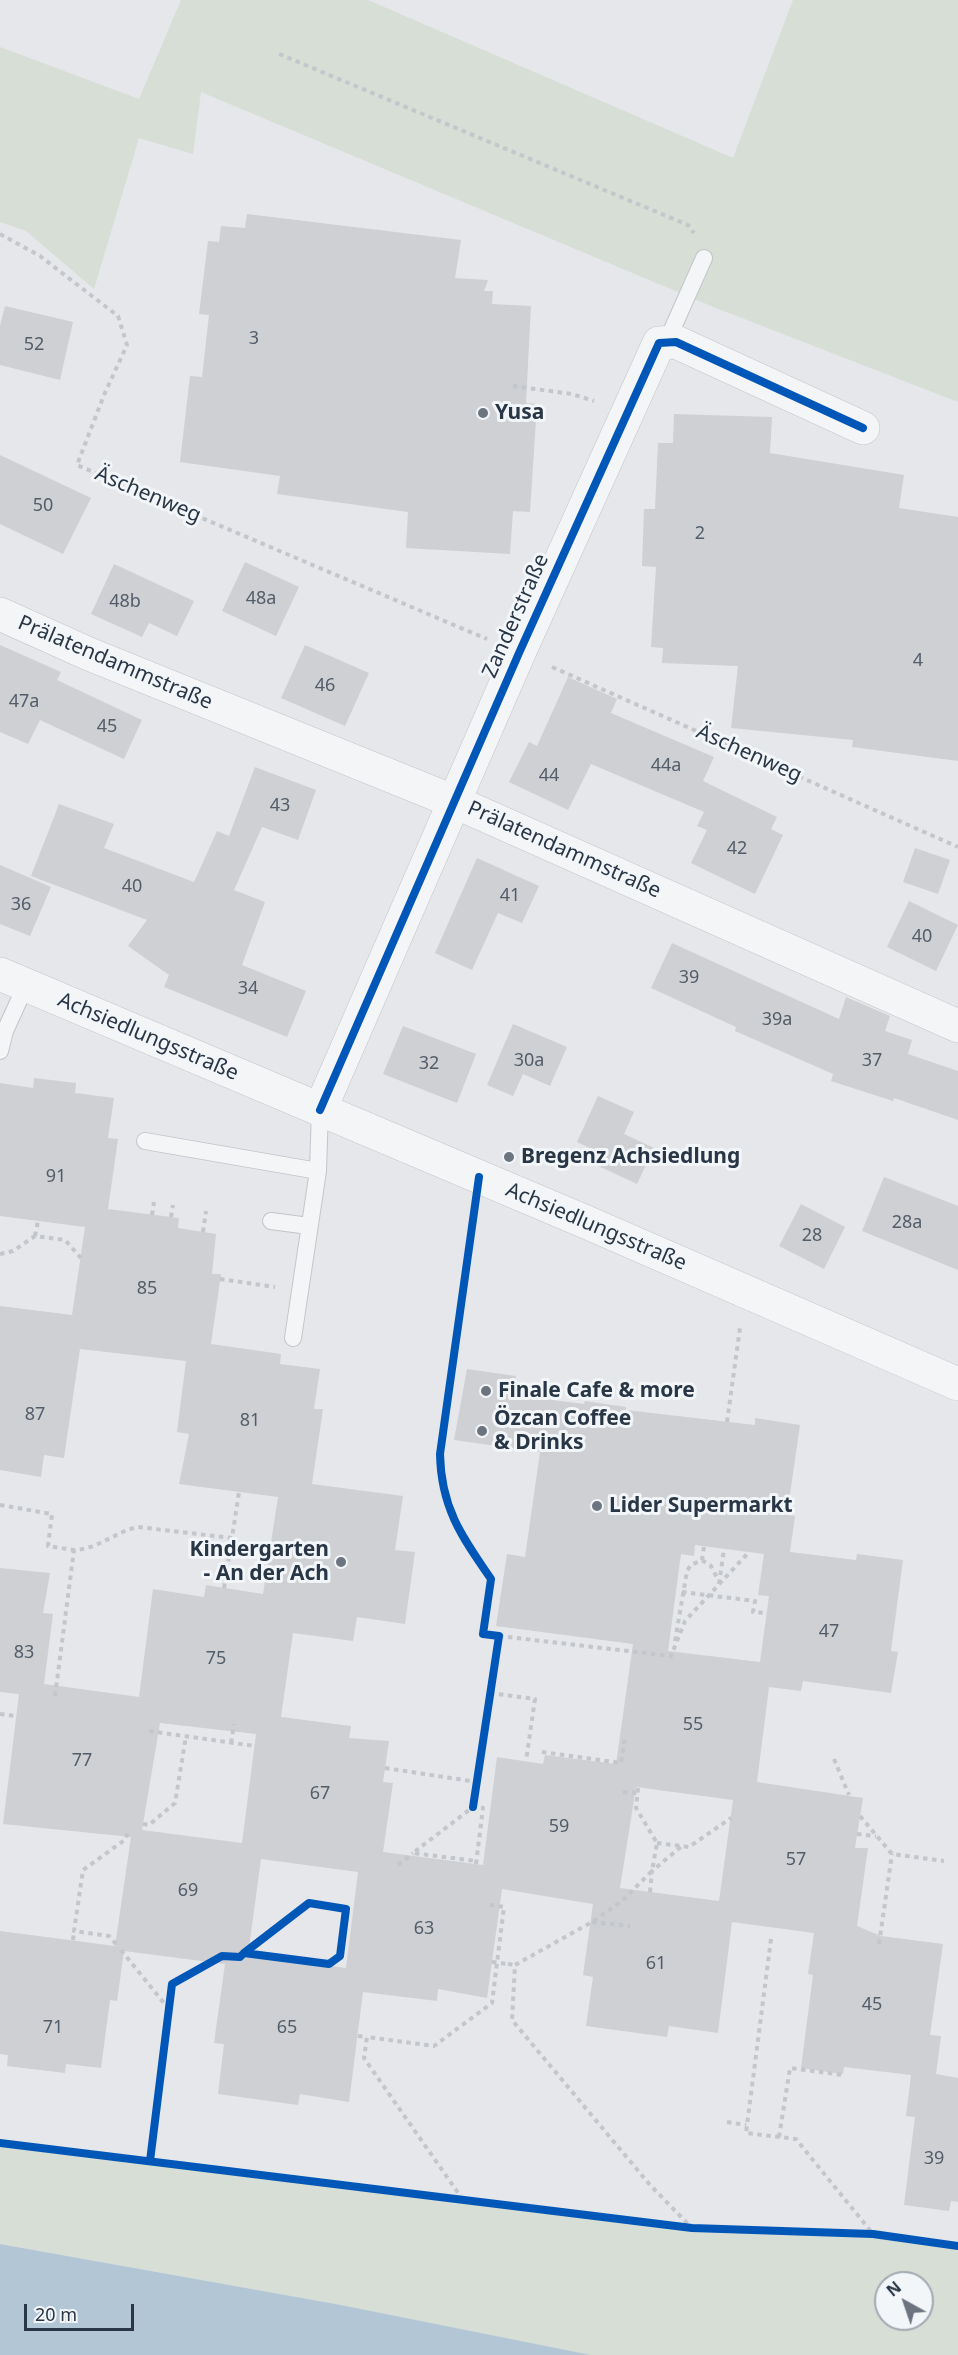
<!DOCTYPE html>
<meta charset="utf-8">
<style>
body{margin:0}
#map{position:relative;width:958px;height:2355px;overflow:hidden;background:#e5e7ea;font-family:"Noto Sans",sans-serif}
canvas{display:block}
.north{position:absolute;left:874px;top:2271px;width:60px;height:60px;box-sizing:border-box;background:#f3f6f9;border:2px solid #a2a9b1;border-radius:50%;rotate:320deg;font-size:16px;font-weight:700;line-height:24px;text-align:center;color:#293646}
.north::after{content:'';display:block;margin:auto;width:21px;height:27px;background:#6b747f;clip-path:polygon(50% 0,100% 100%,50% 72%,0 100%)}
.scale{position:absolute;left:24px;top:2304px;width:110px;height:27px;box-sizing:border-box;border:3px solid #293646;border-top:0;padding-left:8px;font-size:18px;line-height:21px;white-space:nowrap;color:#293646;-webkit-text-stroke:4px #f3f6f9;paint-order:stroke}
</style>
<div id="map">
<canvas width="958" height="2355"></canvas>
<div class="north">N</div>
<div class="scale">20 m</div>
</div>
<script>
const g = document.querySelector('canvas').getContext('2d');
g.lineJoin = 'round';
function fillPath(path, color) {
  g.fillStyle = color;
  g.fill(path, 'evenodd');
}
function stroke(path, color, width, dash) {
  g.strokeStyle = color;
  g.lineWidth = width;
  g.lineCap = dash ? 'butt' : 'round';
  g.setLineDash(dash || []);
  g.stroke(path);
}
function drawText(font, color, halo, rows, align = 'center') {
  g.font = font + ' "Noto Sans",sans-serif';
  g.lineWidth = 6;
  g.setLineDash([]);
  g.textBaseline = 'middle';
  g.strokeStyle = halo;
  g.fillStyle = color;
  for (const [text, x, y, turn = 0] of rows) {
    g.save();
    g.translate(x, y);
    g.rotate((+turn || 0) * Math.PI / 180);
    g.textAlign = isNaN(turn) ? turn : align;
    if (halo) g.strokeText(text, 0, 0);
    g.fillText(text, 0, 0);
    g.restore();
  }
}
fillPath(new Path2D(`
 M 181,0 L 368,0 L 733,158 L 793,0 L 958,0 L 958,402 L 716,308 L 201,92 L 193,154 L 139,138 L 94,289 L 26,231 L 0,222 L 0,47 L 139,99 Z
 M 0,2143 L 692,2228 L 873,2234 L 958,2246 L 958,2355 L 591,2355 L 341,2305 L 0,2244 ZM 886,2283 L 922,2283 L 922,2319 L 886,2319 Z`), '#d6ded5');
fillPath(new Path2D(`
 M 0,2244 L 341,2305 L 591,2355 L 0,2355 Z`), '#b2c6d6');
fillPath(new Path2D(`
 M 247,214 L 461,240 L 455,278 L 488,280 L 484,291 L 493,291 L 492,304 L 531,306 L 526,403 L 537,404 L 530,512 L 513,511 L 510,554 L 406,548 L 408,512 L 277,494 L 280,476 L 180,462 L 190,376 L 202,377 L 209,315 L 199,314 L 208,241 L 219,242 L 221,226 L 245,228 Z
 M 5,306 L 73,322 L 60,380 L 0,365 L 0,326 Z
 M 674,414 L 772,417 L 770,453 L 904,475 L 899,508 L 958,517 L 958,761 L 852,747 L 853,740 L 731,728 L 738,666 L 662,663 L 663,648 L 651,647 L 656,567 L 642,566 L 644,509 L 655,509 L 658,443 L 673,443 Z
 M 0,455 L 91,498 L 63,554 L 0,524 Z
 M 245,562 L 299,587 L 276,636 L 222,611 Z
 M 114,564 L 194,601 L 177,636 L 149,623 L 142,637 L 91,614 Z
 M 0,645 L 61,672 L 57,680 L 142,720 L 124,759 L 40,720 L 28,744 L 0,732 Z
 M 305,645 L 369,673 L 345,726 L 281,698 Z
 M 568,677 L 617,699 L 611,713 L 714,757 L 703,781 L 777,817 L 771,829 L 783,835 L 755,894 L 691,863 L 707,830 L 697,826 L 704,812 L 591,764 L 568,810 L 509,782 L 529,742 L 537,746 Z
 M 255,767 L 316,790 L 298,840 L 262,827 L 234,890 L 265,902 L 242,965 L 306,991 L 287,1037 L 164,987 L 169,975 L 128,946 L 147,920 L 31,876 L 59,804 L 114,824 L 104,848 L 194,882 L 217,831 L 229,836 Z
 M 915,848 L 950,860 L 938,894 L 903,882 Z
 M 477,858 L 539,886 L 522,923 L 498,913 L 472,970 L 435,953 Z
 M 0,865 L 51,887 L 30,936 L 0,924 Z
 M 909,901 L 958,925 L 936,971 L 887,947 Z
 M 672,943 L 839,1019 L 846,997 L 890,1016 L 885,1031 L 912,1040 L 908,1054 L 958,1071 L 958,1120 L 894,1098 L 893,1101 L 831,1081 L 833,1074 L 735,1031 L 736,1027 L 651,988 Z
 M 513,1024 L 567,1047 L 550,1086 L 523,1074 L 513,1096 L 487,1085 Z
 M 403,1026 L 476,1054 L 457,1103 L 383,1074 Z
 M 34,1078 L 76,1083 L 75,1093 L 114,1098 L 108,1138 L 118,1139 L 108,1209 L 179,1218 L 178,1228 L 216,1234 L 212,1274 L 221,1274 L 211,1344 L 281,1354 L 280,1364 L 320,1369 L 314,1409 L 323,1409 L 312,1484 L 403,1496 L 395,1550 L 415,1552 L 405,1624 L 357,1617 L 353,1641 L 293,1633 L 281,1717 L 351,1726 L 349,1738 L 389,1741 L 383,1782 L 393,1783 L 383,1852 L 483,1865 L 497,1757 L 543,1764 L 545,1755 L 616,1764 L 633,1644 L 496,1626 L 507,1554 L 525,1557 L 540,1452 L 454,1440 L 467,1369 L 516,1376 L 513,1395 L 584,1404 L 585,1401 L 626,1407 L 626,1410 L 755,1425 L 755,1418 L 800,1425 L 787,1515 L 795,1516 L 790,1552 L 856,1560 L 857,1554 L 903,1560 L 891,1651 L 898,1652 L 891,1693 L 803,1681 L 801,1691 L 769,1687 L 757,1782 L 863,1798 L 855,1848 L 868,1848 L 857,1926 L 881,1936 L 943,1944 L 930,2035 L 941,2036 L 936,2074 L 958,2078 L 958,2202 L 951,2201 L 949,2211 L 904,2205 L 915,2117 L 906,2116 L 911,2075 L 844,2067 L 843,2074 L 801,2068 L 813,1975 L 808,1974 L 814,1933 L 732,1922 L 718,2033 L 669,2026 L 667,2037 L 586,2026 L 593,1977 L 583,1975 L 593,1904 L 502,1889 L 487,1998 L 438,1989 L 437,2001 L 363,1992 L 349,2102 L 300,2094 L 298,2105 L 218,2094 L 224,2044 L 214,2043 L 225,1964 L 124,1951 L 117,2001 L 110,2000 L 101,2068 L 66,2064 L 65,2073 L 7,2066 L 8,2055 L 0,2054 L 0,1931 L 115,1946 L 131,1837 L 3,1824 L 19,1694 L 0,1692 L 0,1568 L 50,1573 L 43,1613 L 53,1614 L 44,1684 L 139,1697 L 153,1589 L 204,1597 L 206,1585 L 263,1594 L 278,1497 L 179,1484 L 189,1434 L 177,1432 L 186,1361 L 80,1349 L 64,1458 L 44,1455 L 41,1477 L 0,1470 L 0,1306 L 72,1315 L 85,1227 L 0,1216 L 0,1083 L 33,1088 ZM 695,1545 L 764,1554 L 758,1595 L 769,1596 L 760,1662 L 668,1651 L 681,1554 L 694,1556 ZM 160,1723 L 256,1734 L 242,1843 L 142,1830 ZM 636,1787 L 733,1800 L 719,1901 L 620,1888 ZM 261,1859 L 358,1872 L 346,1968 L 248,1955 Z
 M 598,1096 L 634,1112 L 624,1134 L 654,1148 L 637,1184 L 594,1164 L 600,1153 L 577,1142 Z
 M 884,1177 L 958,1206 L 958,1270 L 862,1231 Z
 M 801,1204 L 845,1227 L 824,1269 L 779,1246 Z`), '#ced0d3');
const lane = new Path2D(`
 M 667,341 L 704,258
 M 0,1051 L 5,1031 L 26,985
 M 145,1141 L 318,1171
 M 271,1221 L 309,1226
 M 293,1338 L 318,1171 L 320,1110`);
const street = new Path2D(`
 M 0,614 L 89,654 L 455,802 L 958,1026
 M 0,974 L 586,1222 L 958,1384
 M 320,1110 L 519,653 L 659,343 L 676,342 L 863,428`);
stroke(lane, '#c3c5c8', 18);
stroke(street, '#c3c5c8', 34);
stroke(new Path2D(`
 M 279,54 L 688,225 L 694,233
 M 0,234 L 40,256 L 118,316 L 127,345 L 104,395 L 77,465 L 487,639
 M 513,386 L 572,394 L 594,401
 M 552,667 L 958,847
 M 152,1215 L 154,1202
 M 171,1217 L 173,1205
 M 203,1232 L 206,1211
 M 35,1236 L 38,1221
 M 0,1254 L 13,1251 L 35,1236 L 65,1240 L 81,1258
 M 220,1279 L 275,1287
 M 727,1422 L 740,1328
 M 0,1505 L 52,1514 L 48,1546 L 74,1550
 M 702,1560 L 711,1566 L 718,1580
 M 719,1584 L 724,1549
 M 224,1588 L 232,1538
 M 682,1592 L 755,1601 L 753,1612 L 767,1613
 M 499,1636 L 671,1656 L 685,1621 L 749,1552
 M 675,1641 L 687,1571 L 691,1565 L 702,1560 L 704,1546
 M 490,1693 L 535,1699 L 526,1761
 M 55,1696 L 74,1550 C 98,1549 115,1532 138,1527 L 232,1538 L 239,1492
 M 0,1714 L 16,1716
 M 149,1731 L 255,1746
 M 231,1743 L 234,1724
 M 542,1752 L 621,1763 L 625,1737
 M 834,1759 L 849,1795
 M 385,1768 L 477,1782
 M 638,1788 L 636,1808 L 657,1843 L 652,1871 L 622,1901 L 592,1922 L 515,1965 L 512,2020 L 650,2185 L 692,2228
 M 623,1792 L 637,1793
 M 473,1807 L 499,1636 L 483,1634 L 491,1579 C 462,1537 441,1508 440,1454 L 474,1214
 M 860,1816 L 892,1854 L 944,1861
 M 143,1824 L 149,1825 L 175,1803 L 186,1736
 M 857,1834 L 876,1836
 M 657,1843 L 689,1847 L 731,1818
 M 476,1864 L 483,1808 L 473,1807 L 413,1853 L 476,1861
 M 398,1865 L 413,1853
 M 650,1892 L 652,1871 L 682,1846
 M 592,1922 L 630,1926
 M 771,1939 L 746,2133 L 796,2139 L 873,2234
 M 73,1940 L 74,1931
 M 116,1944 L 109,1936 L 74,1931 L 83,1870 L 126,1839 L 128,1830
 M 879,1944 L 892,1854
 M 121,1950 L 168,2008
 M 508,1964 L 515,1965
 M 358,2036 L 367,2037
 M 727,2122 L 746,2125
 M 779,2137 L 790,2068 L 843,2075
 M 150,2161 L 172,1984 L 222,1956 L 240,1957 L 244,1953 L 309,1903 L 346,1909 L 340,1956 L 329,1964 L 244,1953
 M 463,2200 L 364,2058 L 367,2037 L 434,2046 L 492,2003 L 504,1907 L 490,1905`), '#c3c6ca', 4, [4.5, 4.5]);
stroke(lane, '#f4f5f7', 16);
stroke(street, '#f4f5f7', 33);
stroke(new Path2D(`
 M 492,1962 L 508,1964`), '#c3c6ca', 4, [4.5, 4.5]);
stroke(new Path2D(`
 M 320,1110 L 519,653 L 659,343 L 676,342 L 863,428
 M 473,1807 L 499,1636 L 483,1634 L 491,1579 C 462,1537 441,1508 440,1454 L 479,1177
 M 0,2143 L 692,2228 L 873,2234 L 958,2246
 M 150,2161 L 172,1984 L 222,1956 L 240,1957 L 244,1953 L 309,1903 L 346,1909 L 340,1956 L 329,1964 L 244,1953`), '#0057b8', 8);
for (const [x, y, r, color] of [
 [483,413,6,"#6b747f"],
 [509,1157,6,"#6b747f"],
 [486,1391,6,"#6b747f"],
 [482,1431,6,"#6b747f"],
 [597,1506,6,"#6b747f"],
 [341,1562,6,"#6b747f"]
]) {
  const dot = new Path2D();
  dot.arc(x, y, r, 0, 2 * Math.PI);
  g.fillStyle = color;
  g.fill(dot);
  stroke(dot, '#f3f6f9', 2);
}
drawText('18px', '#535d6a', null, [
 ["3",254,339],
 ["52",34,345],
 ["50",43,506],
 ["2",700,534],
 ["48a",261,599],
 ["48b",125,602],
 ["4",918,661],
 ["46",325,686],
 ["47a",24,702],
 ["45",107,727],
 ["44a",666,766],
 ["44",549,776],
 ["43",280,806],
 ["42",737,849],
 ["40",132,887],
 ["41",510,896],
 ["36",21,905],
 ["40",922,937],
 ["39",689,978],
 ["34",248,989],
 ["39a",777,1020],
 ["30a",529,1061],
 ["37",872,1061],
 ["32",429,1064],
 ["91",56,1177],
 ["28a",907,1223],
 ["28",812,1236],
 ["85",147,1289],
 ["87",35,1415],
 ["81",250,1421],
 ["47",829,1632],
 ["83",24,1653],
 ["75",216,1659],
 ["55",693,1725],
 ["77",82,1761],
 ["67",320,1794],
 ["59",559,1827],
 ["57",796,1860],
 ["69",188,1891],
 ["63",424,1929],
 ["61",656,1964],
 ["45",872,2005],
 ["71",53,2028],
 ["65",287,2028],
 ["39",934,2159]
]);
drawText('bold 21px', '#293646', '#f3f6f9', [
 ["Yusa",495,413],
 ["Bregenz Achsiedlung",521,1157],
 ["Finale Cafe & more",498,1391],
 ["Özcan Coffee",494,1419],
 ["& Drinks",494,1443],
 ["Lider Supermarkt",609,1506],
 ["Kindergarten",329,1550,"right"],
 ["- An der Ach",329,1574,"right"]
], 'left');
drawText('21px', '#293646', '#f3f6f9', [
 ["Äschenweg",148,495,23],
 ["Zanderstraße",516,616,-66],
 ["Prälatendammstraße",115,663,23],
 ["Äschenweg",749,754,24],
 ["Prälatendammstraße",564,850,24],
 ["Achsiedlungsstraße",148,1037,23],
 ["Achsiedlungsstraße",596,1227,23]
]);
</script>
